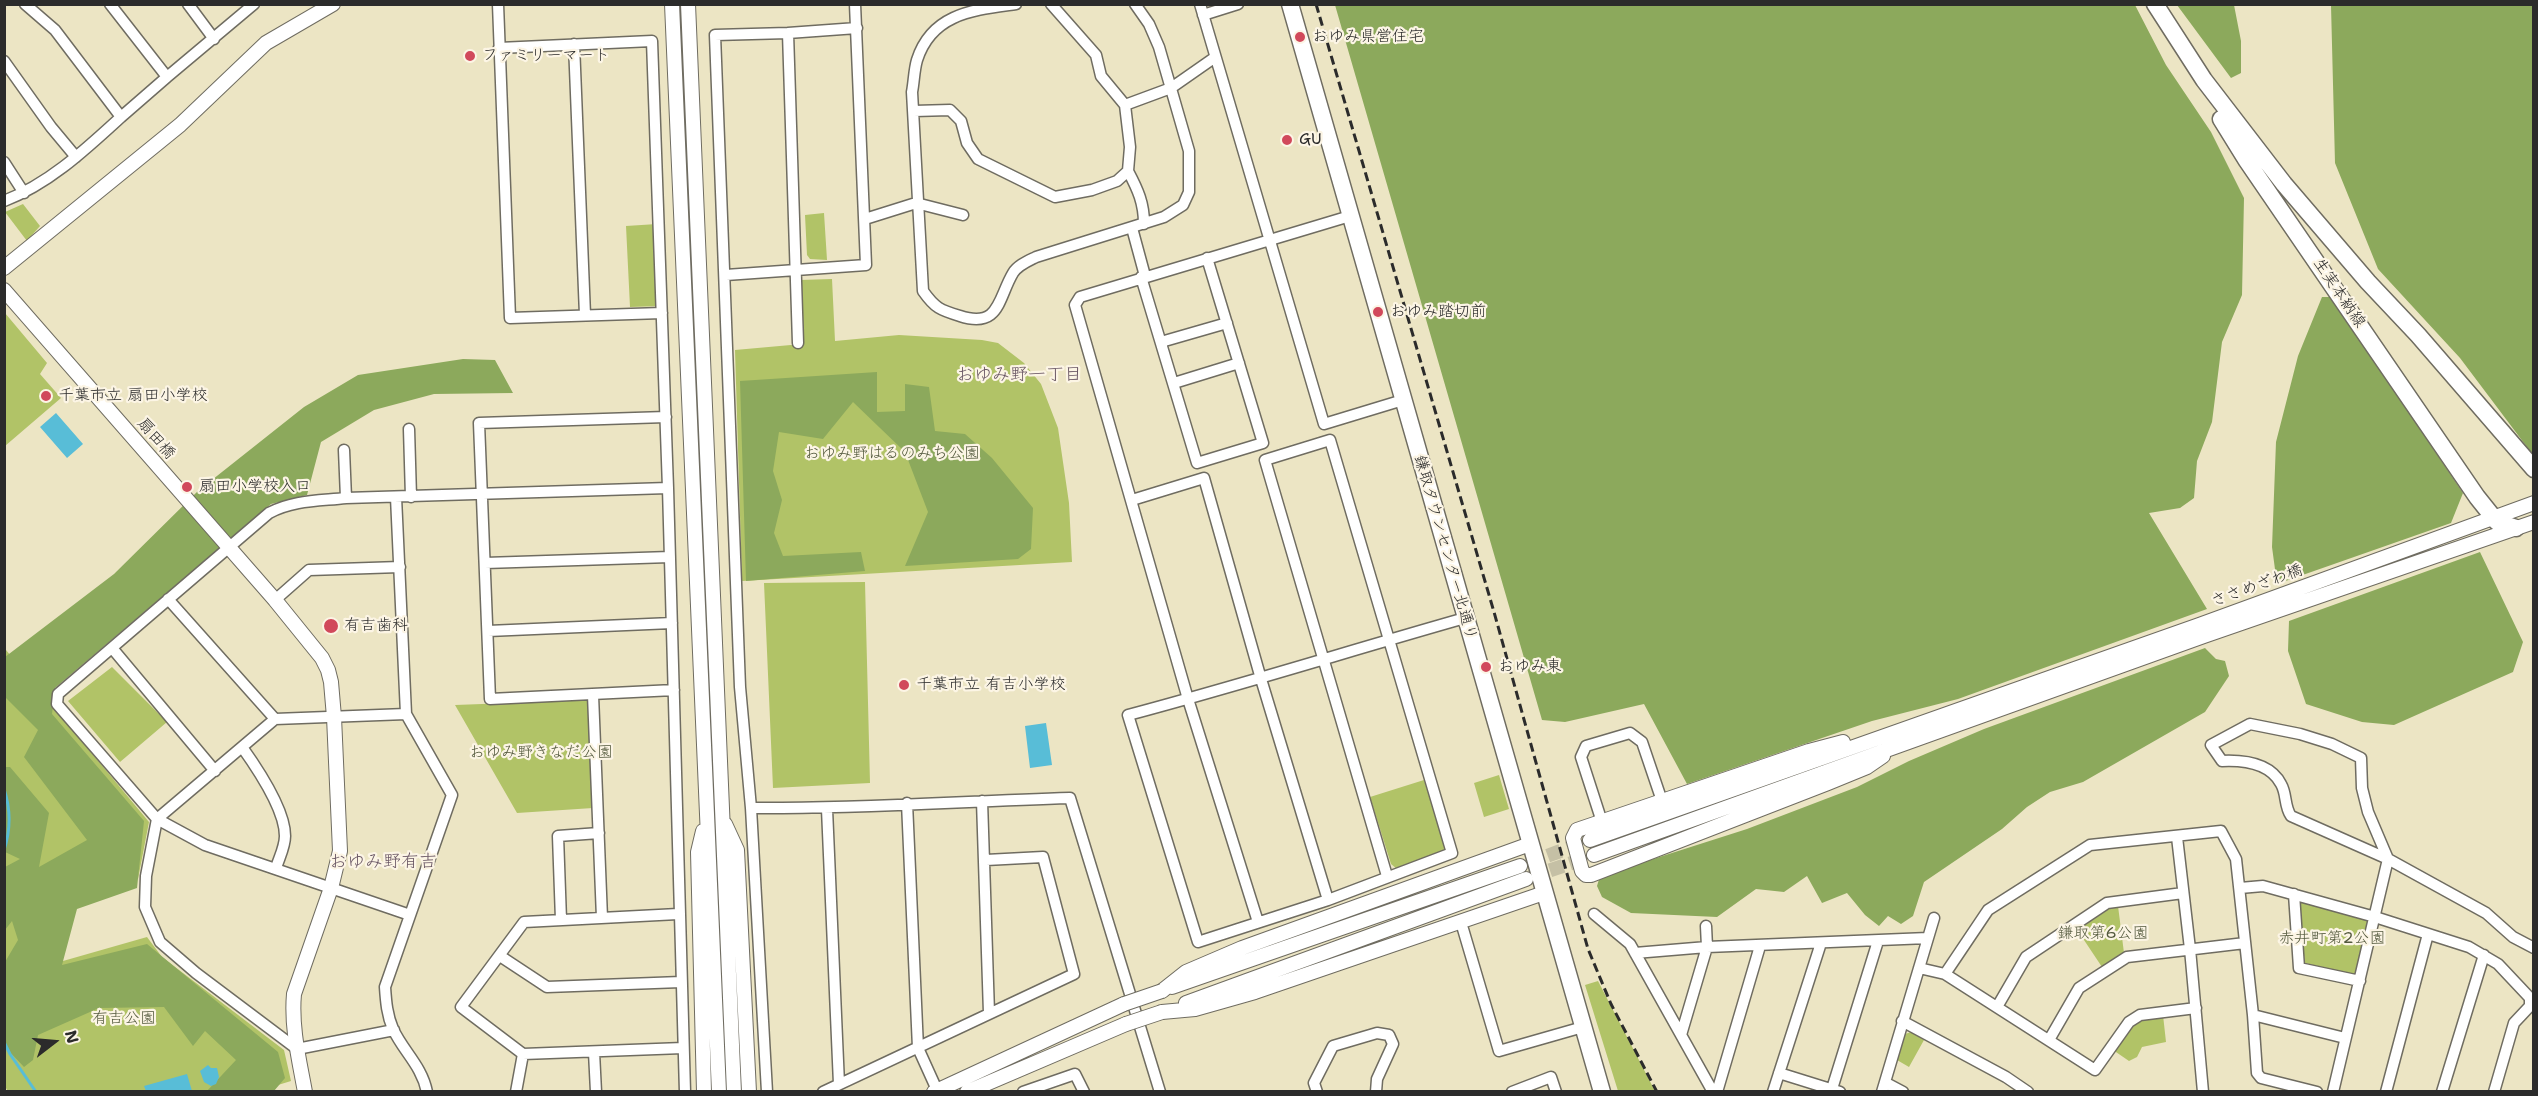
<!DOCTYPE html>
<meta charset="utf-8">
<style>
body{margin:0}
#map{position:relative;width:2538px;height:1096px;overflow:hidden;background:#ece5c4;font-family:"Shantell Sans",sans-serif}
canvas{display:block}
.frame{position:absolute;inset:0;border:6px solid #2b2b2b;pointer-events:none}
.north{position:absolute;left:24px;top:1012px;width:60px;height:60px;-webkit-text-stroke:4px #fcf5e5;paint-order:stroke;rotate:74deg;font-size:16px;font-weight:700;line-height:24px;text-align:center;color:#2b2b2b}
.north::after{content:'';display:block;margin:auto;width:21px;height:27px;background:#2b2b2b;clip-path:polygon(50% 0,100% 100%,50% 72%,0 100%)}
</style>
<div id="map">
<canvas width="2538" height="1096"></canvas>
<div class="frame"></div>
<div class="north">N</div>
</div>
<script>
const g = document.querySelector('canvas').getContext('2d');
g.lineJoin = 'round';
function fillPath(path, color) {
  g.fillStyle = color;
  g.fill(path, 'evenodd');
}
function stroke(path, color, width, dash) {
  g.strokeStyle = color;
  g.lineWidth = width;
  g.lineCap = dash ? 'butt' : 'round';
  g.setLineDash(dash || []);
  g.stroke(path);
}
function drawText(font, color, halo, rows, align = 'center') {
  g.font = font + ' "Shantell Sans","Klee One",sans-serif';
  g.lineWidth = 4.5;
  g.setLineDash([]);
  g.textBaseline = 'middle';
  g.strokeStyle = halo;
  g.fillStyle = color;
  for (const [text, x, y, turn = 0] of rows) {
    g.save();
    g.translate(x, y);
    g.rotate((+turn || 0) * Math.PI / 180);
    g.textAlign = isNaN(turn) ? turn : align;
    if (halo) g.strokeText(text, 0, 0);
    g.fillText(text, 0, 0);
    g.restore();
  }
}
fillPath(new Path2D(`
 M 23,204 L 40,226 L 27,241 L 5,212 Z
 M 824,213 L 827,260 L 810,259 L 807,255 L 805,215 Z
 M 657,224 L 660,306 L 630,307 L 626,226 Z
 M 832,279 L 835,341 L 899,335 L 982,340 L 998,343 L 1024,363 L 1041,384 L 1058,428 L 1069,503 L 1072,562 L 742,581 L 735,350 L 802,344 L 800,280 Z
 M 5,313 L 47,363 L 40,374 L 61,398 L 5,446 Z
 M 865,582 L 870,783 L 773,788 L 764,583 Z
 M 6,650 L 149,822 L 138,879 L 50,916 L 63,961 L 147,937 L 162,957 L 284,1050 L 291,1081 L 278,1085 L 272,1092 L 8,1092 L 5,1086 Z
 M 112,667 L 167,722 L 120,762 L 68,701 Z
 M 590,700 L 593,808 L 517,813 L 455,705 Z
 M 1499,775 L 1509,809 L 1484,817 L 1474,783 Z
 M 1424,780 L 1445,846 L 1443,852 L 1397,869 L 1391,864 L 1370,797 Z
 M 2302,899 L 2369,920 L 2357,976 L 2305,963 L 2297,902 Z
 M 2118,906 L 2124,953 L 2102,967 L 2076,928 L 2109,908 Z
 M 1598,981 L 1655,1091 L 1618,1091 L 1585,985 Z
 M 2163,1015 L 2166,1042 L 2142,1047 L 2137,1057 L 2129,1061 L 2113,1050 L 2135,1021 Z
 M 1911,1032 L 1924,1040 L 1909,1067 L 1897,1060 L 1905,1034 Z`), '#b1c367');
fillPath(new Path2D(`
 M 1335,5 L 2135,5 L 2166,65 L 2211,132 L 2244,198 L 2242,295 L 2222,342 L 2212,422 L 2197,461 L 2194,498 L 2180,508 L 2149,513 L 2207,609 L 1958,699 L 1872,721 L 1687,784 L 1644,704 L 1565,722 L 1542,720 Z
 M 2177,5 L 2234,5 L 2241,41 L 2241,73 L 2231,78 Z
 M 2331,5 L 2533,5 L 2533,455 L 2460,358 L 2378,269 L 2335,163 Z
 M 2322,297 L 2331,297 L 2463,493 L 2451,523 L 2277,584 L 2272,547 L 2276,442 L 2298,356 Z
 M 463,359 L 495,360 L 513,393 L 434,394 L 374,410 L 321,442 L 307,495 L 271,504 L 55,688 L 52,714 L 144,821 L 137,888 L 77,909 L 62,965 L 147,944 L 278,1052 L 285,1078 L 274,1091 L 207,1091 L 236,1060 L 205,1031 L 193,1046 L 164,1007 L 99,1008 L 38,1035 L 33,1060 L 24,1067 L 5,1047 L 5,962 L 18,940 L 12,921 L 5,930 L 5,867 L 20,859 L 5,852 L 5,767 L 10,767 L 49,813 L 39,867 L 87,840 L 24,757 L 38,730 L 5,697 L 5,657 L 114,574 L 198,491 L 304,407 L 358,375 Z
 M 877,372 L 877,412 L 905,411 L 905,384 L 929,387 L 935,431 L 965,434 L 992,458 L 1033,508 L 1031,549 L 1018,559 L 905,566 L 928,512 L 905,452 L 853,402 L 823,439 L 779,432 L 773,471 L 782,500 L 774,533 L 783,556 L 861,552 L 865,571 L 746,581 L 740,381 Z
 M 2480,552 L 2523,642 L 2513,672 L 2394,725 L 2362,722 L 2306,704 L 2288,651 L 2289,621 Z
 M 2205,648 L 2216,659 L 2225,661 L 2229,676 L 2205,712 L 2083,782 L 2050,792 L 2027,807 L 2002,829 L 1924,882 L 1913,916 L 1901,924 L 1888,916 L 1879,926 L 1865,915 L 1847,893 L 1822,903 L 1807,876 L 1784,892 L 1756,889 L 1717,917 L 1631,913 L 1602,897 L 1597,886 L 1600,876 L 1747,829 L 1857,787 L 1909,761 L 1984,729 Z`), '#8ca95c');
fillPath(new Path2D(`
 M 56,413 L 83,444 L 67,458 L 40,427 Z
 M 1046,723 L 1052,765 L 1030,768 L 1025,726 Z
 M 208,1065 L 211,1068 L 217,1068 L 219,1077 L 216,1084 L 211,1086 L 204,1082 L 200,1071 Z
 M 187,1074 L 192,1091 L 146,1091 L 144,1086 Z`), '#58bdd7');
stroke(new Path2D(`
 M 4,789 C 11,810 11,829 4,850
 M 4,1042 L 10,1054 L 36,1092`), '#58bdd7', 3);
stroke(new Path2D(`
 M 1528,863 L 1590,840
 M 1530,877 L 1589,857`), '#c5c0a5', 14, [14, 7]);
const minor = new Path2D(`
 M 25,4 L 55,30 L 121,117 L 167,77
 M 110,4 L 167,77 L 254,4
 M 188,4 L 214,39
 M 498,4 L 510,318 L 662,313
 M 1016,4 C 974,10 932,13 917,60 C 914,70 914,82 912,92 L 923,291 C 935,308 940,310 960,316 C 1000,329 998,298 1013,273 C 1018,265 1028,261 1036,257 L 1164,217 L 1183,205 L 1189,192 L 1189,151 L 1159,47 L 1149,24 L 1135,4
 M 1200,4 L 1324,424 L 1403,400
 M 1203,15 L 1238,4
 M 788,33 L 857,28
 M 574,44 L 585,315
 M 499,48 L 652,41 L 668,488 L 685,1092
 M 4,61 L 51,127 L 76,157
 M 1125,105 L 1171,88 L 1214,58
 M 914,111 L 950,110 L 961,121 L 967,143 L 978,159 L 1055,197 L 1092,190 L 1117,181 L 1128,171 L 1130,147 L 1125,105 L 1101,76 L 1096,55 L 1051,4
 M 4,162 L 24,193
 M 1128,171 C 1138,190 1144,203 1144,224
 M 4,201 C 49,184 86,149 121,117
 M 865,219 L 916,203 L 963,215
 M 1132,228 L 1145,276
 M 726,275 L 866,265 L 855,4
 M 1141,277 L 1197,463 L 1263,443 L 1207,258
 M 1161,342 L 1227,323
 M 798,343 L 788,33 L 715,35 L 740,687 L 751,808 C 857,809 964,801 1070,798 L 1160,1092
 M 1174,383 L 1239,363
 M 666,417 L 479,423 L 490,699 L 674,690
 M 409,429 L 411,497
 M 344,450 L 346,498
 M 396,497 L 406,714 L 452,795 L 385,987 C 386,1002 387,1015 393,1029 C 403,1051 422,1066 427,1092
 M 1132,500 L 1204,478 L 1261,679 L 1328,900
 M 485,563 L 670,557
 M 168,599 L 275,719
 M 275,600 L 309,570 L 400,567
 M 488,631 L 672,623
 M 112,648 L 215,771
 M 593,695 L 602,918
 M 242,747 C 257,768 285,809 285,836 C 285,847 279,858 276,868
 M 982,801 L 989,1013
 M 907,803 L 918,1048 L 937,1090
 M 751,808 L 767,1092
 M 827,809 L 839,1084
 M 1602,822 L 1581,757 L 1586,746 L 1630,733 L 1642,742 L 1662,801
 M 2177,837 L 2190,949 L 2203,1092
 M 1387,876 L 1265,460 L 1330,440 L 1452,853 L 1328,900 L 1198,942 L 1128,715 C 1241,685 1352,650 1465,618
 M 2240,888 L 2263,886 L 2375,917 L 2469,947 L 2498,964 L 2530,998 L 2530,1006 L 2514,1023 L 2494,1092
 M 2294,894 L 2299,968 L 2360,981
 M 678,914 L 524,922 L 461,1007 L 523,1054 L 683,1048
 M 1594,914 L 1630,944 L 1713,1092
 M 410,915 L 205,845 L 157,819 L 57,704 L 58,694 L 269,513 C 293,500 319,501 346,498 L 668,488
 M 561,920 L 558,836 L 599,833
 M 1258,922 L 1188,699 L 1075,305 L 1080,297 L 1350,216
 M 1463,929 L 1499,1051 L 1583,1027
 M 1635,953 L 1707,947 L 1928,938
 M 500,956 L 547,987 L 681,982
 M 1919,968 L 1945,974 L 2095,1070 L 2129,1022 L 2140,1015 L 2196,1008
 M 1945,974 L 1988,910 L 2090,845 L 2221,831 L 2236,859 L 2253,1015 L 2257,1073 L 2261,1078 L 2317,1092
 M 1997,1007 L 2026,957 L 2107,903 L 2183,893
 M 2253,1015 L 2345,1038
 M 1902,1021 L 2006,1077 L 2028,1092
 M 394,1030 L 297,1049 L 196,973 L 160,942 L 145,907 L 146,876 L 157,819 L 275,719 L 406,714
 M 1681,1035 L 1707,947 L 1706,926
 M 2049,1040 L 2079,988 L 2127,957 L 2245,943
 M 594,1052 L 596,1092
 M 1779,1073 L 1840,1092
 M 1886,1083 L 1903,1092
 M 516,1092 L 523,1054
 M 823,1092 L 1074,974 L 1043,857 L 986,860
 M 1023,1092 L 1075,1074 L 1084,1092
 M 1317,1092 L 1314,1083 L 1333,1046 L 1377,1033 L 1389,1035 L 1393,1044 L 1377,1079 L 1376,1092
 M 1512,1092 L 1551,1077 L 1556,1092
 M 1717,1092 L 1760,946
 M 1773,1092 L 1821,943
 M 1831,1092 L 1878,941
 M 1882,1092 L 1934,918
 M 2333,1092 L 2388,859 L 2368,812 L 2362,788 L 2361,758 L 2332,744 L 2300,734 L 2250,724 L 2211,745 L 2222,761 C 2244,760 2270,763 2281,784 C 2287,794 2284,806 2291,816 L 2388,859 L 2486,913 L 2513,937 L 2534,948
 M 2386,1092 L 2428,934
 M 2442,1092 L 2484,955`);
const tertiary = new Path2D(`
 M 672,4 L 719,1092
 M 688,4 L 734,1092
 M 4,268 L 180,125 L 266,43 L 333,4
 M 4,290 L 275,600 L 322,658 L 328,670 L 331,682 L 334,717 L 340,851 L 331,888 L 294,994 C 291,1027 299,1059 305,1092
 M 1843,742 L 1809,751 L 1577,830 L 1573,838 L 1582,871 L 1586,875 L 1591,875 L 1828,783 L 1867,767 L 1883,756
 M 725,824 L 737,850 L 749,1092
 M 703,831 L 698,852 L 704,1092
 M 1590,840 L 2199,625 L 2534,503
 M 1594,855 L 2204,636 L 2534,522
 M 1172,987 L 1520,866
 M 1162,991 L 1186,972 L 1242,948 L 1530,844
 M 1186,1003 L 1526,879
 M 1162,1012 L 1195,1009 L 1255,992 L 1544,893
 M 934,1092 L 1124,1004
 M 967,1092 L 1126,1024`);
const primary = new Path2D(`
 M 1290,4 L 1602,1092
 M 2155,4 L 2204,80 L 2284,184 L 2368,282 L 2418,335 L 2534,469
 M 2221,119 L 2247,161 L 2477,497 L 2497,522 L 2516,528`);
stroke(minor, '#6f6c61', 13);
stroke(tertiary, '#6f6c61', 16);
stroke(primary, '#6f6c61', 19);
stroke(minor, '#fff', 10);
stroke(tertiary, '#fff', 14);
stroke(primary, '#fff', 16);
stroke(new Path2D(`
 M 1316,4 L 1494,612 L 1588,949 L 1611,1004 L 1657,1092`), '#2b2b2b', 3, [9, 4.5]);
const tertiaryBridge = new Path2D(`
 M 1124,1004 L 1162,991
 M 1126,1024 L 1162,1012`);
stroke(tertiaryBridge, '#6f6c61', 16, []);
stroke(tertiaryBridge, '#fff', 14);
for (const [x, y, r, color] of [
 [1300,37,6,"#d1495b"],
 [470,56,6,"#d1495b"],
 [1287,140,6,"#d1495b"],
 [1378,312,6,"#d1495b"],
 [46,396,6,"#d1495b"],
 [187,487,6,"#d1495b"],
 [331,626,8,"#d1495b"],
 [1486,667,6,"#d1495b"],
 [904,685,6,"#d1495b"]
]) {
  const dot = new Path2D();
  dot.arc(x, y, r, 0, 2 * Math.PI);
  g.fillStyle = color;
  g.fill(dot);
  stroke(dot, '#fcf5e5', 2);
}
drawText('16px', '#2b2b2b', '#fcf5e5', [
 ["おゆみ県営住宅",1312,37],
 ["ファミリーマート",482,56],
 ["GU",1299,140],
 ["おゆみ踏切前",1390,312],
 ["千葉市立 扇田小学校",58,396],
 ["扇田小学校入口",199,487],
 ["有吉歯科",344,626],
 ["おゆみ東",1498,667],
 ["千葉市立 有吉小学校",916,685]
], 'left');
drawText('16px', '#2b2b2b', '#fcf5e5', [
 ["生実本納線",2339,293,56],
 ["扇田橋",156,439,49],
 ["鎌取タウンセンター北通り",1445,548,74],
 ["ささめざわ橋",2257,586,-20]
]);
drawText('16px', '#53593d', '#fcf5e5', [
 ["おゆみ野はるのみち公園",892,454],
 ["おゆみ野きなだ公園",541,753],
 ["鎌取第6公園",2103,934],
 ["赤井町第2公園",2332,939],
 ["有吉公園",124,1019]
]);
drawText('18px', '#685563', '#fcf5e5', [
 ["おゆみ野一丁目",1019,375],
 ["おゆみ野有吉",383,862]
]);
</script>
